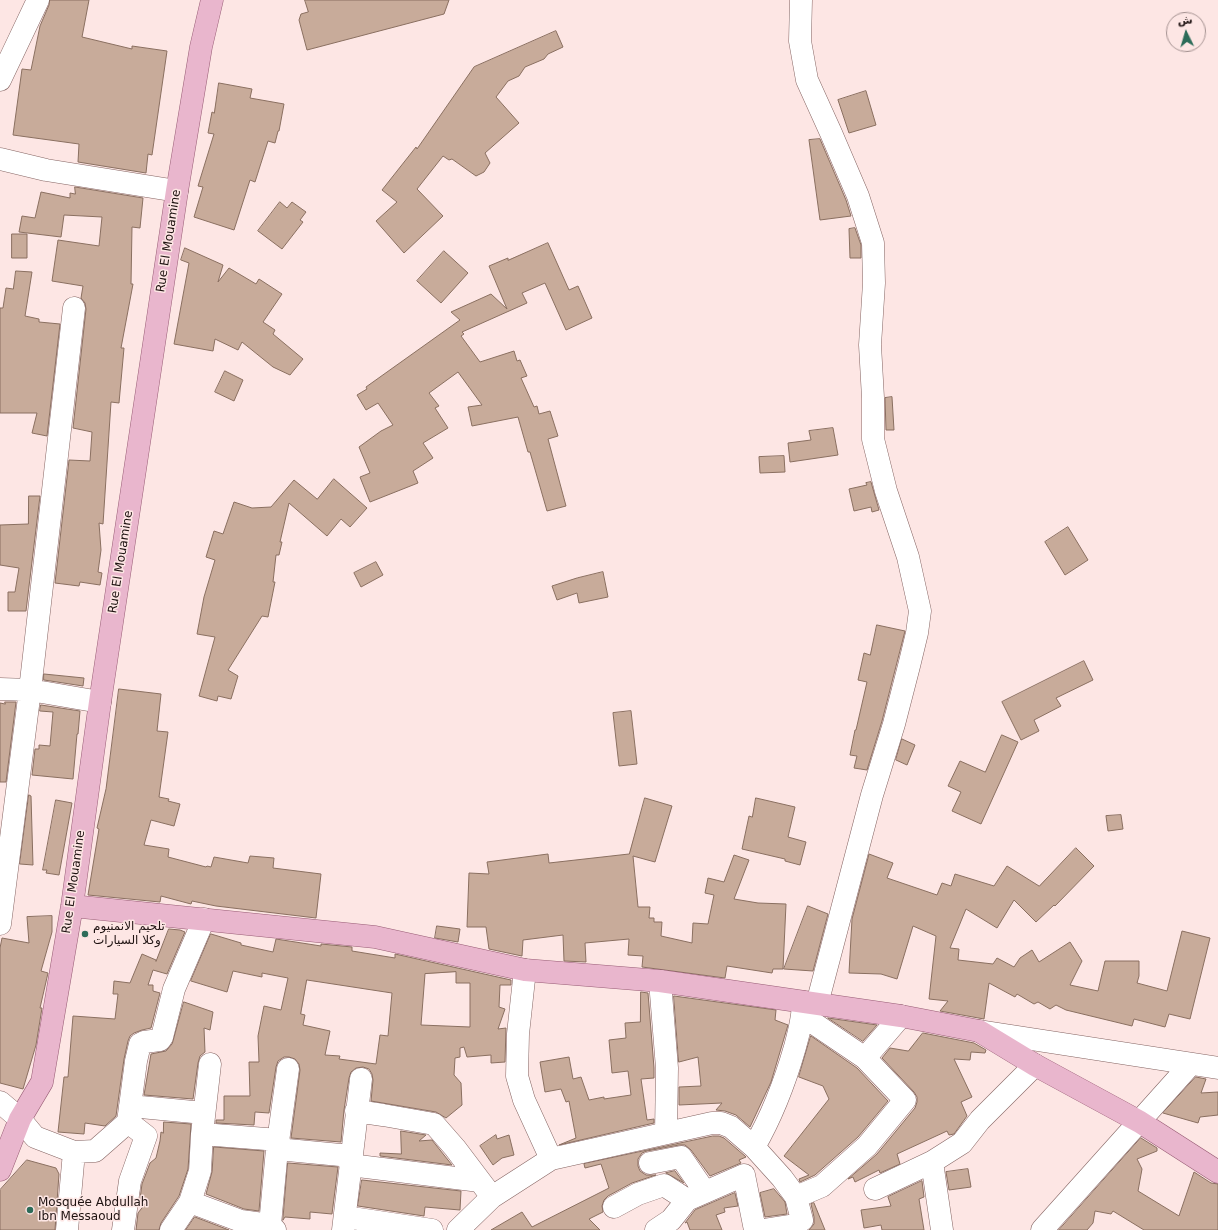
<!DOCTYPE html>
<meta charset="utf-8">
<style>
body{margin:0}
#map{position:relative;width:1218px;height:1230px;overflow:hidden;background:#fde6e4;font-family:"DejaVu Sans",Vazirmatn,sans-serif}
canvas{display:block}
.north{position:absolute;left:1166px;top:12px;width:40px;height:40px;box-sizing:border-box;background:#fde6e4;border:1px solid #a49190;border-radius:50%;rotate:355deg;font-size:11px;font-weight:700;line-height:16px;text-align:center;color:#1e1211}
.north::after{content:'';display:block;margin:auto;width:14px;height:18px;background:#2d6c59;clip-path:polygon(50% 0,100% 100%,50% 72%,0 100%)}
</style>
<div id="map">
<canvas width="1218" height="1230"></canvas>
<div class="north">ش</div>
</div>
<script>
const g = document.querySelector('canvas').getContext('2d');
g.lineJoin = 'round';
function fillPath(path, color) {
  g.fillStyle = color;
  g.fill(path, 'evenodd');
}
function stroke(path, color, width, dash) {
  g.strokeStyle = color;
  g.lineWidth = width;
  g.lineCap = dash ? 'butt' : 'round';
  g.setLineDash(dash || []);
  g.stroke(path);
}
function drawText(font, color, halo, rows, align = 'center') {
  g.font = font + ' "DejaVu Sans",Vazirmatn,sans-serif';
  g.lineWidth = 3;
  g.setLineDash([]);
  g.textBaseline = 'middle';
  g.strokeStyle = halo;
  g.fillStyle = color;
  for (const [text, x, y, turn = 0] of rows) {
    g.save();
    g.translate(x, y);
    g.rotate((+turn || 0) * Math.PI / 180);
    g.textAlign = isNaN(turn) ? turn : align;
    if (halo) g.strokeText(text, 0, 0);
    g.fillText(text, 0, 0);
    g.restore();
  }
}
const building = new Path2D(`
 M 50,0 L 89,0 L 82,37 L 132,49 L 132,46 L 167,51 L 152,155 L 148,154 L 146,173 L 78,162 L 79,144 L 13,135 L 22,69 L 31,70 L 40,26 L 49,5 Z
 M 305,0 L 449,0 L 444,14 L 307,50 L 299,20 L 301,14 L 308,12 Z
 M 556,31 L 563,47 L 548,54 L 544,59 L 525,67 L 519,76 L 508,81 L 496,97 L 519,123 L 485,153 L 490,163 L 484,172 L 476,176 L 452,159 L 449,160 L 443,156 L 417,189 L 443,216 L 404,253 L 376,221 L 397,202 L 382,190 L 416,147 L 417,149 L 474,67 Z
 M 219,83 L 252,89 L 250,98 L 284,104 L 279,131 L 278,131 L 275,143 L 268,141 L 255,182 L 250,180 L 234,230 L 194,217 L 203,187 L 198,186 L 214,134 L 208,133 L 212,112 L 214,113 Z
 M 866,91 L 876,125 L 849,133 L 838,100 Z
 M 820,139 L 846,200 L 851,216 L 820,220 L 809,140 Z
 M 75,187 L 143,198 L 140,228 L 132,227 L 131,284 L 133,284 L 121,348 L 124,348 L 119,403 L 111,402 L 103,524 L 99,523 L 101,550 L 98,572 L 102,573 L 100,585 L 80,582 L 79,586 L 55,583 L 69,460 L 90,461 L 92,432 L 73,428 L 86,309 L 85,303 L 81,298 L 83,286 L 52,281 L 58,240 L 99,246 L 102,217 L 64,215 L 61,237 L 19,232 L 22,216 L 35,218 L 41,192 L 70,198 L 70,193 L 75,194 Z
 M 280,202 L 287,208 L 292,202 L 306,212 L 300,220 L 303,222 L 282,249 L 258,231 Z
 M 855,228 L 861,245 L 861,258 L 850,258 L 849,229 Z
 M 12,234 L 27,234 L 27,258 L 12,258 Z
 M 548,243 L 569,290 L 578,286 L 592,318 L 566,330 L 545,283 L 522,293 L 527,303 L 462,332 L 464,334 L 461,336 L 480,362 L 514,351 L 517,361 L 520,360 L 527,376 L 521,378 L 534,407 L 537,406 L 539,414 L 550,411 L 558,436 L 548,439 L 566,506 L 547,511 L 530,452 L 528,452 L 518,417 L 472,426 L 468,407 L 482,405 L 458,372 L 429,393 L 439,406 L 435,408 L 448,428 L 423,443 L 433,458 L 413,471 L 418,483 L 370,502 L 360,477 L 370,473 L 359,447 L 381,431 L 393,425 L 378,403 L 366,410 L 357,395 L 367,389 L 366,387 L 460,320 L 451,312 L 491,294 L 507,309 L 489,266 L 508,258 L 508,260 Z
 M 185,248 L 223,265 L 218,282 L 229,268 L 256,284 L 259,279 L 282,294 L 263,322 L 275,330 L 273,334 L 303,359 L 290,375 L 273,367 L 242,342 L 238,350 L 215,339 L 213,351 L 174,344 L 189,263 L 181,260 Z
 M 444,251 L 468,273 L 441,303 L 417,281 Z
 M 16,271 L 32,272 L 25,316 L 39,319 L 39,322 L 60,324 L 47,436 L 32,433 L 37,413 L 0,413 L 0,308 L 3,308 L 6,288 L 13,289 Z
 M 225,371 L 243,380 L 234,401 L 215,392 Z
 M 892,397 L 894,430 L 886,430 L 885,398 Z
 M 833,428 L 838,455 L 790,462 L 788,443 L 811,440 L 809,431 Z
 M 784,456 L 785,472 L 760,473 L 759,457 Z
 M 334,479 L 367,508 L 350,527 L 341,519 L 327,536 L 289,503 L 280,542 L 282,542 L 279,555 L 276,555 L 273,582 L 275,582 L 268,617 L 262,616 L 228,670 L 238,676 L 231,699 L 218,696 L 217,701 L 199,696 L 215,637 L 197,634 L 204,597 L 215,560 L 206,557 L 214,531 L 223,534 L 234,502 L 252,508 L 271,507 L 294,480 L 317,499 Z
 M 871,482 L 879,510 L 872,512 L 871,507 L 854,511 L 849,489 L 867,485 L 866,483 Z
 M 29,496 L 40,496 L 26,611 L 8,611 L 8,592 L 15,592 L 19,568 L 0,565 L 0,525 L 28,524 Z
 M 1068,527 L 1088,560 L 1065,575 L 1045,542 Z
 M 376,562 L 383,575 L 361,587 L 354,573 Z
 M 603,572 L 608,597 L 579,603 L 577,593 L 557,600 L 552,586 L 577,578 Z
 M 877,625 L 905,631 L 882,721 L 867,770 L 854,768 L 857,756 L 850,755 L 855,730 L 856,730 L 867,682 L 858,680 L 864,653 L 870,655 Z
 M 1084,661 L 1093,680 L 1056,698 L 1061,706 L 1034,720 L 1039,731 L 1021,740 L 1002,702 Z
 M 44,674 L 84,678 L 83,686 L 44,680 Z
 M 119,689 L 161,694 L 157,731 L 168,732 L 159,797 L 169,799 L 168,801 L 180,804 L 174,826 L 151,820 L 144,845 L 169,849 L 168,857 L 206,867 L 207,866 L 211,867 L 214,857 L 248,863 L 250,856 L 274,858 L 273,868 L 321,874 L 316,918 L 216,906 L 192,901 L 191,904 L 161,896 L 160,902 L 88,895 L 99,829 L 97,828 L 106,789 Z
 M 5,702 L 16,702 L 6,782 L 0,782 L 0,703 L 5,704 Z
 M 41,705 L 80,711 L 78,734 L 77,734 L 73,779 L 32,775 L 35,749 L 39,749 L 39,745 L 50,746 L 53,712 L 40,711 Z
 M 631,711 L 637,764 L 619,766 L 613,713 Z
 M 1002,735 L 1018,742 L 981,824 L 952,811 L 961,792 L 948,786 L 960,761 L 985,772 Z
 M 902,739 L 915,745 L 907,765 L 896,760 Z
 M 29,795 L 31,796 L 33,865 L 20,864 Z
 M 645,798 L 672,806 L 655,862 L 633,856 L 638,907 L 650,907 L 649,918 L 654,918 L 654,922 L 662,922 L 661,936 L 692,943 L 693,923 L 708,924 L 714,895 L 705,893 L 708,878 L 724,882 L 734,855 L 749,860 L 734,899 L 758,903 L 786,904 L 783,969 L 773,969 L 772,973 L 727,966 L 725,978 L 642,967 L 643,956 L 628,955 L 629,939 L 585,943 L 586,962 L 564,961 L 563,935 L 523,940 L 522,956 L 489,949 L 486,927 L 467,927 L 469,873 L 489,874 L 487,862 L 548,854 L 549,863 L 629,854 Z
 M 756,798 L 795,807 L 788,837 L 806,842 L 800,865 L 785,861 L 785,859 L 742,849 L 749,816 L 752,817 Z
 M 56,800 L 72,803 L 59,875 L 46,873 L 47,870 L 43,870 Z
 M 1121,815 L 1123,829 L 1108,831 L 1106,816 Z
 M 1076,848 L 1094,866 L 1055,906 L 1054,905 L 1036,922 L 1014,900 L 997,928 L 966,909 L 950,948 L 959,949 L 958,960 L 993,964 L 997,958 L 1014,967 L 1020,958 L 1032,950 L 1039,962 L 1070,942 L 1082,961 L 1070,985 L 1098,991 L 1105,961 L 1139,961 L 1139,976 L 1137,983 L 1167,991 L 1182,931 L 1210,938 L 1190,1019 L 1169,1014 L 1165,1027 L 1134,1019 L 1132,1026 L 1066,1010 L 1056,1005 L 1050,1009 L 1038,1002 L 1034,1004 L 1017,994 L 1015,997 L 989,983 L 984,1019 L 940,1011 L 948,1001 L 929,999 L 936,936 L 913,926 L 897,979 L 881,974 L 849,973 L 852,919 L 869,854 L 893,863 L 887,878 L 937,895 L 942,883 L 951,886 L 955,874 L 994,886 L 1007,866 L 1039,886 Z
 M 808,906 L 828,914 L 813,971 L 784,969 Z
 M 52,916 L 52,932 L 41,971 L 48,973 L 40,1008 L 42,1008 L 36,1045 L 23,1089 L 0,1083 L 0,948 L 2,938 L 29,943 L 27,917 Z
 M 437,926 L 460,929 L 458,942 L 435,938 Z
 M 169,929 L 180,930 L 185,932 L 167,974 L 153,970 L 148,985 L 153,985 L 153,991 L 160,993 L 151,1028 L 142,1030 L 134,1033 L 130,1036 L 128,1041 L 124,1059 L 116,1116 L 105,1126 L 85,1123 L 84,1134 L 58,1132 L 64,1077 L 68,1077 L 73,1016 L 115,1019 L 118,994 L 113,994 L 114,981 L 130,983 L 142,954 L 156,960 L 156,961 Z
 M 211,934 L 241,943 L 241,945 L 273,952 L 276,939 L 321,946 L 321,944 L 352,947 L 352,951 L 395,958 L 395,954 L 511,980 L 511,985 L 500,985 L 499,1007 L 505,1009 L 498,1029 L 506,1028 L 505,1062 L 491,1063 L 491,1055 L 467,1057 L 464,1047 L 460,1048 L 460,1057 L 455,1058 L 454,1075 L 461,1083 L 462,1105 L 446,1118 L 436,1112 L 371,1101 L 373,1080 L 372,1074 L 369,1069 L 363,1067 L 356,1068 L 351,1072 L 349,1078 L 344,1110 L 341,1142 L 291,1138 L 300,1070 L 299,1064 L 295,1059 L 289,1057 L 284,1057 L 278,1061 L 276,1067 L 269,1113 L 255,1112 L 254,1125 L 216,1123 L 216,1120 L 224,1120 L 224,1096 L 250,1096 L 249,1062 L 259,1062 L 258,1036 L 264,1006 L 281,1010 L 288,978 L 262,973 L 262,977 L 233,971 L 227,992 L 191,981 ZM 456,972 L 456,983 L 470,983 L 470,1027 L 421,1025 L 425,974 ZM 307,980 L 392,993 L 388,1036 L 380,1035 L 376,1064 L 339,1059 L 340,1056 L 325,1055 L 330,1031 L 303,1025 L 305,1015 L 301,1014 Z
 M 641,992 L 648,993 L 654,1068 L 654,1078 L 641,1079 L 647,1120 L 654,1119 L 654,1123 L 559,1145 L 576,1138 L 569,1101 L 566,1102 L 561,1089 L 545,1092 L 540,1062 L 569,1057 L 573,1079 L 581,1077 L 589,1100 L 604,1097 L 604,1099 L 631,1095 L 628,1071 L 612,1073 L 609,1040 L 626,1038 L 625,1023 L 640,1022 Z
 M 674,996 L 776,1010 L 775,1020 L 788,1025 L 771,1082 L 750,1127 L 736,1115 L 725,1111 L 716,1110 L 722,1103 L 679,1105 L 679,1087 L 701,1086 L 698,1057 L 679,1062 Z
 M 184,1002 L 213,1012 L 210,1030 L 204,1028 L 205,1052 L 200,1056 L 198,1063 L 193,1099 L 144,1095 L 151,1054 L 166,1051 L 172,1044 Z
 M 828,1018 L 877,1025 L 863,1041 Z
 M 923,1033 L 974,1043 L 986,1050 L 985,1053 L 971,1052 L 970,1060 L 954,1059 L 972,1097 L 961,1102 L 967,1116 L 954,1134 L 949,1135 L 947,1131 L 897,1154 L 900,1164 L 880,1173 L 879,1170 L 855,1182 L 853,1177 L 848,1179 L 877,1154 L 915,1108 L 917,1102 L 917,1097 L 914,1092 L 882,1058 L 890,1048 L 908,1051 Z
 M 811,1036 L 857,1068 L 888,1101 L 858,1137 L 815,1175 L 800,1182 L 799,1179 L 809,1175 L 784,1156 L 829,1099 L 823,1086 L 799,1077 Z
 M 1196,1077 L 1206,1079 L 1201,1093 L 1218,1092 L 1218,1115 L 1200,1117 L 1198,1123 L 1163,1113 Z
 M 164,1122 L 191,1124 L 188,1169 L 179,1196 L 161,1223 L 159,1230 L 136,1230 L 138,1213 L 148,1200 L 140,1199 L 142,1184 L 150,1163 L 156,1158 L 160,1141 L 161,1132 L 163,1133 Z
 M 401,1131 L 426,1135 L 419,1141 L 432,1140 L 452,1165 L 380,1156 L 380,1153 L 401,1154 Z
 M 496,1135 L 497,1139 L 509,1135 L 514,1155 L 502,1158 L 493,1165 L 480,1146 Z
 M 713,1136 L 719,1136 L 724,1138 L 745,1156 L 746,1157 L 739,1160 L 741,1163 L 710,1176 L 691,1150 L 685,1145 L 679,1145 L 647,1151 L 642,1153 L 638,1159 L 638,1166 L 640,1171 L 646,1175 L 656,1175 L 632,1183 L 608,1196 L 604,1200 L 602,1206 L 603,1212 L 589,1219 L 600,1230 L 491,1230 L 522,1212 L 532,1227 L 609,1188 L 601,1164 L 585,1168 L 584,1164 Z
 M 1141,1138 L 1157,1148 L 1157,1151 L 1137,1159 L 1142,1169 L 1138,1191 L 1179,1216 L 1194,1172 L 1211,1183 L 1218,1184 L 1218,1230 L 1144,1230 L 1113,1211 L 1111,1214 L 1095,1211 L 1093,1223 L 1087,1230 L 1059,1230 Z
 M 214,1147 L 264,1151 L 259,1211 L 244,1209 L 206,1194 L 212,1172 Z
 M 27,1160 L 56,1168 L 59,1174 L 55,1230 L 0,1230 L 0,1190 Z
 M 288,1163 L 338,1167 L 332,1214 L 310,1212 L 310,1219 L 285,1217 L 283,1220 Z
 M 968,1169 L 971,1187 L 949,1190 L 946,1172 Z
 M 675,1171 L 684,1183 L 666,1173 Z
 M 362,1180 L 461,1191 L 460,1210 L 425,1207 L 424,1216 L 358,1206 Z
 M 922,1181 L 924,1197 L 919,1199 L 924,1230 L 882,1230 L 881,1225 L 864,1228 L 861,1210 L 891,1206 L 888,1197 Z
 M 774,1189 L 785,1202 L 787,1214 L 765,1217 L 760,1193 Z
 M 735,1193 L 738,1206 L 724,1208 L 725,1212 L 716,1215 L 722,1230 L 690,1230 L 687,1222 L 685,1223 L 695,1210 Z
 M 814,1203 L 825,1230 L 809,1230 L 814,1224 L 814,1217 L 811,1204 Z
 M 195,1217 L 229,1230 L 186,1230 Z`);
fillPath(building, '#c8ab9a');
stroke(building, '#8a6f60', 1);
const minor = new Path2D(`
 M 801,0 L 800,41 L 807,80 L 831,133 L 858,196 L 873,243 L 874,283 L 870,345 L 873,398 L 873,439 L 886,491 L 908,557 L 920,611 L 917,633 L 909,666 L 894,724 L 872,795 L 817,1004
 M 0,80 L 38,0
 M 0,159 L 46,170 L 177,191
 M 0,689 L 30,690 L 100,702
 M 0,924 L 30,690 L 74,308
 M 525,970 L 518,1034 L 517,1076 L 524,1100 L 551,1159
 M 660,981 L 667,1068 L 666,1133
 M 979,1031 L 1218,1068
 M 865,1058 L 901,1016
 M 0,1102 L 20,1119 L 35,1137 L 74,1152 L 67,1230
 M 130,1106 L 204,1113
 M 356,1111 L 383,1115 L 434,1124 L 455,1148 L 492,1197
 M 128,1122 L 136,1061 L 140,1044 L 144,1042 L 160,1040 L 162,1037 L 174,989 L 204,919
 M 202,1134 L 279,1140
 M 754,1147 C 772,1116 785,1082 795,1047 C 799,1032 803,1018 803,1002
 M 277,1149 L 351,1156
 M 74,1152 L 95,1151 L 128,1122 L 146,1136 L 130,1181 L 123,1230
 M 932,1162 L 942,1230
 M 650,1163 L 681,1157 L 705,1192
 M 350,1165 L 480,1181
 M 875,1189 L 932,1162 L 962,1143 L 980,1120 L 1035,1065
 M 796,1197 L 822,1186 L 867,1146 L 905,1100 L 865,1058 L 803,1016
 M 190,1202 L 241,1221 L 270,1225 L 275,1230
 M 614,1207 L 638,1194 L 664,1185 L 687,1200
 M 345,1217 L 432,1230
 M 270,1225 L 277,1149 L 288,1069
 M 171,1230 L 190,1202 L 200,1171 L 202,1134 L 210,1064
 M 343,1230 L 361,1079
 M 458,1230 L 492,1197 L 551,1159 L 712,1123 L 721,1123 L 731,1127 L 754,1147 L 782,1178 L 796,1197 L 802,1220 L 795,1225 L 763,1230
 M 656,1230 L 671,1220 L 687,1200 L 744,1175 L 755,1230
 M 1042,1230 L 1190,1065`);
const major = new Path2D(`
 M 72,906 L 375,937 L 525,970 L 660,981 L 901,1016 L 979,1031 L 1035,1065 L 1140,1122 L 1218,1172
 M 0,1170 L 20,1119 L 42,1082 L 72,906 L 100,702 L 177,191 L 201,47 L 212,0`);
stroke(minor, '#856563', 23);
stroke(major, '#985d75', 23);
stroke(minor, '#fff', 22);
stroke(major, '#e9b6cd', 22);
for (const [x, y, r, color] of [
 [85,934,4,"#2d6c59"],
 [30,1210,4,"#2d6c59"]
]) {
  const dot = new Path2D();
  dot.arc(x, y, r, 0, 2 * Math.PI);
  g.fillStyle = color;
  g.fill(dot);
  stroke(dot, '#fde6e4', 1.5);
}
drawText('12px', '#1e1211', '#fde6e4', [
 ["Rue El Mouamine",169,241,-81],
 ["Rue El Mouamine",121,562,-81],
 ["Rue El Mouamine",74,882,-82]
]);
drawText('12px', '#1e1211', '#fde6e4', [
 ["تلحيم الانمنيوم",93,927],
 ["وكلا السيارات",93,941],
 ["Mosquée Abdullah",38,1203],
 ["Ibn Messaoud",38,1217]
], 'left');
</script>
